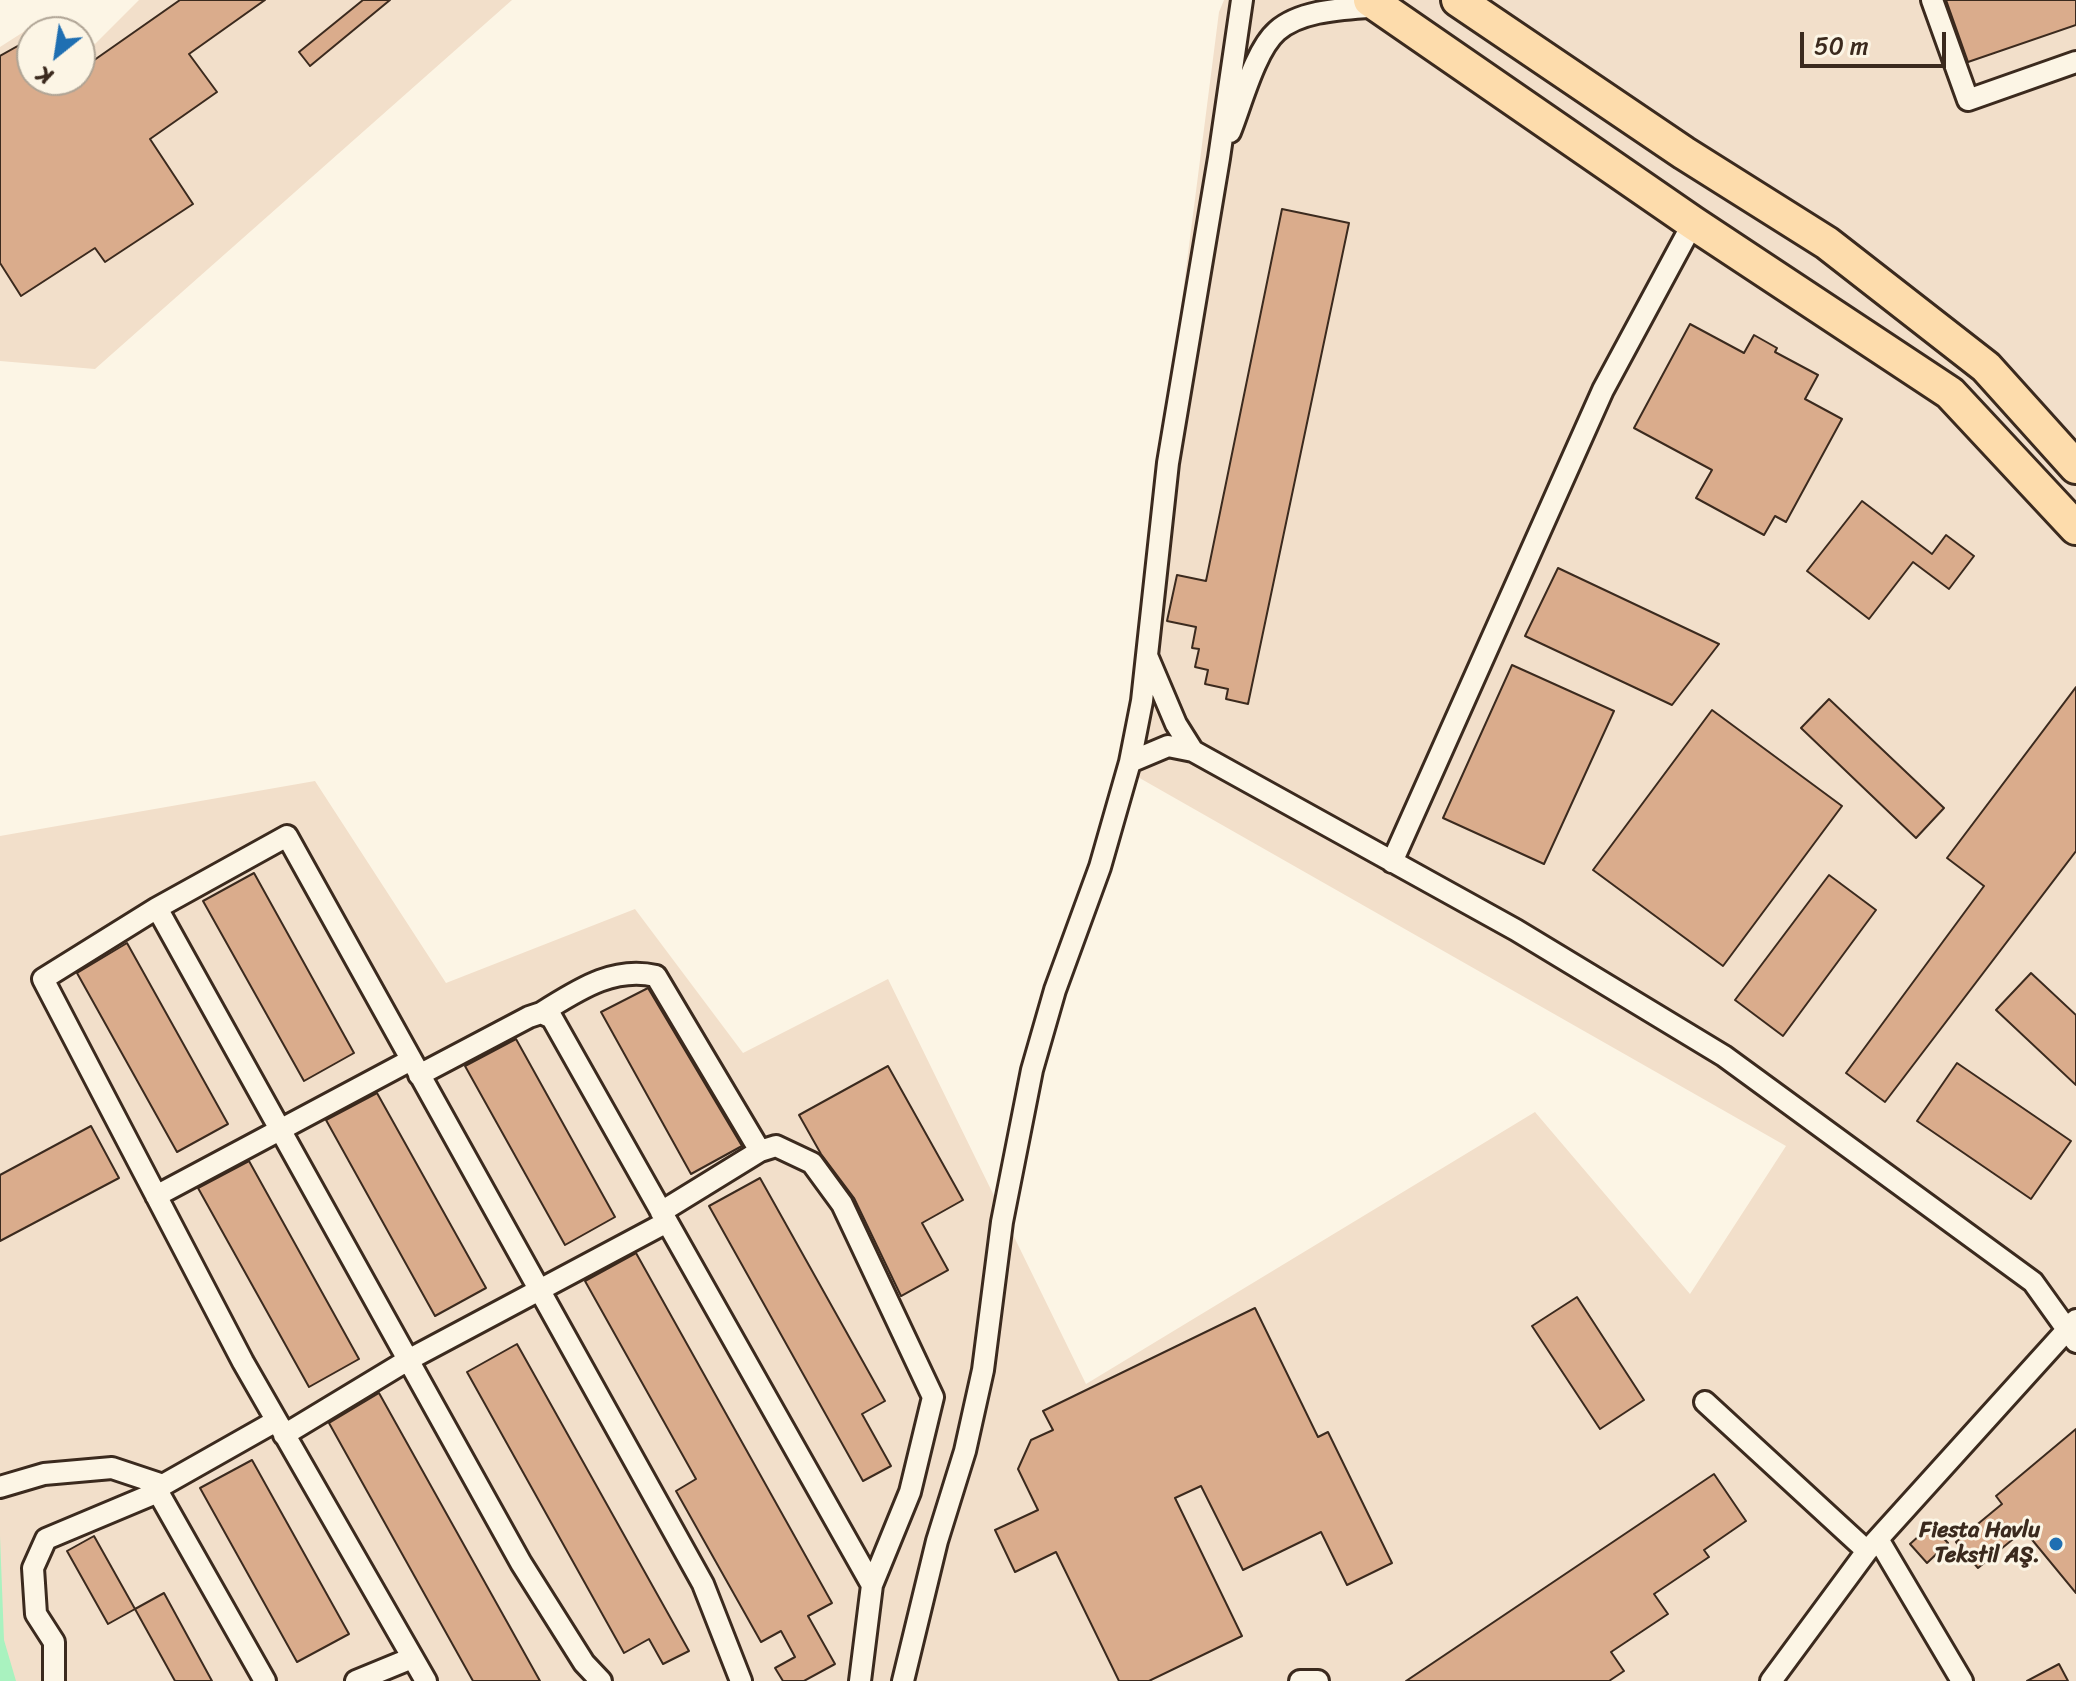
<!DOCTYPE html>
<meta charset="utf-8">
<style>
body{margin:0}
#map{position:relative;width:2076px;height:1681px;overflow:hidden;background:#fcf5e5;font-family:Sriracha,sans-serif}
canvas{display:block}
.north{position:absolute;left:16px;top:16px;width:80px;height:80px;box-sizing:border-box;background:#fcf5e5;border:2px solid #afa495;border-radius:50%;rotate:210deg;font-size:22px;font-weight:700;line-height:32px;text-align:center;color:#3b2a1e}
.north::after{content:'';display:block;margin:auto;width:28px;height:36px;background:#1f6fb2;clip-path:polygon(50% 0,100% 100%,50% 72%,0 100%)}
.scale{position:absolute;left:1800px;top:32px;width:146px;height:36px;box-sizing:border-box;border:4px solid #3b2a1e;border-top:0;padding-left:10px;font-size:24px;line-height:28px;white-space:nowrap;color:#3b2a1e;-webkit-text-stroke:6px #fcf5e5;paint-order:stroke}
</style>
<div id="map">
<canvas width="2076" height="1681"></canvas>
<div class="north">K</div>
<div class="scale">50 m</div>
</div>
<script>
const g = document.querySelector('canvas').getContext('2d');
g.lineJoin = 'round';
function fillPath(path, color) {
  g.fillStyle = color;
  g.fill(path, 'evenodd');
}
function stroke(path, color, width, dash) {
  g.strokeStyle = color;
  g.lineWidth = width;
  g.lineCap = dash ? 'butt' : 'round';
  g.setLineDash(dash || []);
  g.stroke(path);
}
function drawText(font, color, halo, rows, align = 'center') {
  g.font = font + ' Sriracha,sans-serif';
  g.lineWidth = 6;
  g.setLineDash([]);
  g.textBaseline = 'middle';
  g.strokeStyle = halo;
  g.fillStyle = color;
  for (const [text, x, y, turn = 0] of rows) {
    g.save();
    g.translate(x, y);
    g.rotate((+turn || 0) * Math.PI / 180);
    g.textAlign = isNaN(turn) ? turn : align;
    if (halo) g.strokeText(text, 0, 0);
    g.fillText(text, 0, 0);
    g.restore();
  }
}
fillPath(new Path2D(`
 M 139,0 L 512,0 L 95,369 L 0,361 L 0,47 L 39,22 L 64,32 L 32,32 L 32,80 L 80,80 L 80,38 L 95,44 Z
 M 1224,0 L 2076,0 L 2076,1681 L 0,1681 L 0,836 L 315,781 L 446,983 L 635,909 L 743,1053 L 888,979 L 1086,1384 L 1535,1112 L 1690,1294 L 1786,1146 L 1122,768 L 1219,12 Z`), '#f2dfca');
fillPath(new Path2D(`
 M 0,1536 L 4,1640 L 16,1681 L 0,1681 Z`), '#a9f2bf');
const building = new Path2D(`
 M 180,0 L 265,0 L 189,54 L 217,92 L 150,139 L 193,204 L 105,262 L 95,248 L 21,296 L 0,263 L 0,56 L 32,38 L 32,80 L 80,80 L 80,70 Z
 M 363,0 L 390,0 L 310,66 L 299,52 Z
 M 1946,0 L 2076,0 L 2076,25 L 1968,62 Z
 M 1282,209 L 1349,223 L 1248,704 L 1226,699 L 1228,689 L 1205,684 L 1208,670 L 1195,667 L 1199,649 L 1192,648 L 1196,627 L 1167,621 L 1177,575 L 1206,581 Z
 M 1690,324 L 1744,353 L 1754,335 L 1777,348 L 1775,352 L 1818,375 L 1805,399 L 1842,419 L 1786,522 L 1775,516 L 1764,535 L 1696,498 L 1712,470 L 1634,428 Z
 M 1862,501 L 1932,554 L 1946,535 L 1974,556 L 1949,589 L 1913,562 L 1869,619 L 1807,571 Z
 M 1558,568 L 1719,644 L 1672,705 L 1525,636 Z
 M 1512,665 L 1614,711 L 1544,864 L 1443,818 Z
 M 2076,687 L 2076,851 L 1885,1102 L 1846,1073 L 1984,886 L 1947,858 Z
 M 1829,699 L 1944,808 L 1916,838 L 1801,728 Z
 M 1712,710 L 1842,806 L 1723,966 L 1593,870 Z
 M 254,873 L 354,1053 L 304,1081 L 203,901 Z
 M 1829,875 L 1876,910 L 1783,1036 L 1735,1000 Z
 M 127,943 L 228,1124 L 177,1152 L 77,973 Z
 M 2031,973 L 2076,1015 L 2076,1085 L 1996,1010 Z
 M 648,988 L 742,1146 L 691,1174 L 601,1012 Z
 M 516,1039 L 615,1217 L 565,1245 L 465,1066 Z
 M 1957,1063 L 2071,1141 L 2031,1199 L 1917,1121 Z
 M 888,1066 L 963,1200 L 922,1223 L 948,1270 L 901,1296 L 854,1198 L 821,1154 L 799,1115 Z
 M 377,1093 L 486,1288 L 435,1316 L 326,1120 Z
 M 91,1126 L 119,1178 L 0,1241 L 0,1175 Z
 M 249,1161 L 359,1359 L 309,1387 L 198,1188 Z
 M 760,1178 L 885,1401 L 862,1414 L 891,1466 L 863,1481 L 709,1206 Z
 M 636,1253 L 832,1603 L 808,1616 L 835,1664 L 804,1681 L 783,1681 L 775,1668 L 795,1657 L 781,1631 L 761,1642 L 676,1491 L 696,1479 L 585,1281 Z
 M 1577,1297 L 1644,1400 L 1600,1429 L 1532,1326 Z
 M 1255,1308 L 1318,1437 L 1328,1432 L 1392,1563 L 1347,1585 L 1321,1532 L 1243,1570 L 1201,1486 L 1175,1498 L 1242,1636 L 1149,1681 L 1119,1681 L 1056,1552 L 1015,1572 L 995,1530 L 1038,1510 L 1018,1469 L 1031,1440 L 1053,1430 L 1043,1411 Z
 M 517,1344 L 689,1651 L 663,1664 L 649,1639 L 624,1653 L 467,1372 Z
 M 379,1393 L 540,1681 L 473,1681 L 329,1423 Z
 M 2076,1429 L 2076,1593 L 2024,1530 L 1978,1568 L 1956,1542 L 2002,1504 L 1996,1496 Z
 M 252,1460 L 349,1634 L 297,1662 L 200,1488 Z
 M 1714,1474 L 1746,1521 L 1704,1550 L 1709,1557 L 1654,1594 L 1668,1614 L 1611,1652 L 1624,1671 L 1609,1681 L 1406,1681 Z
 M 1931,1525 L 1948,1543 L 1927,1563 L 1910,1544 Z
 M 94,1536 L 135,1609 L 108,1624 L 67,1551 Z
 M 164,1593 L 212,1681 L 175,1681 L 135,1609 Z
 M 2059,1664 L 2068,1681 L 2027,1681 Z`);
fillPath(building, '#daac8c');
stroke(building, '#3b2a1e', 2);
const street = new Path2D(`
 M 1932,0 L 1968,100 L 2076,62
 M 1230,132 C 1241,105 1255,50 1277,31 C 1302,9 1347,9 1379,6
 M 1148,658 L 1176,724 L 1193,751
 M 1130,762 L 1168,746 L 1193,751 L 1516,930 L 1724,1056 L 2033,1282 L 2076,1342
 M 1392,862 L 1603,390 L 1693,223
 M 157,908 L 521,1563 L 584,1663 L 601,1681
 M 541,1013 C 577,991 612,966 656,976 L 760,1151
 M 419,1075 L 529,1017 L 541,1013 L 552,1018 L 872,1585
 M 156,1196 L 411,1060
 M 661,1212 L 760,1151 L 776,1146 L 812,1163 L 842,1204 L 933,1397 L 910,1492 L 872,1585 L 860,1681
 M 1705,1402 L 1867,1551
 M 284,1435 L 408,1360 L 667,1222
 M 0,1487 L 44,1474 L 112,1468 L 163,1485
 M 1878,1539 L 1962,1681
 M 54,1681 L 54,1642 L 36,1614 L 33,1568 L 46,1539 L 158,1492
 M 265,1681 L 158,1492 L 163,1485 L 276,1421
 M 356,1681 L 412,1658
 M 426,1681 L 243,1362 L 43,979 L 157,908 L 287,836 L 703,1584 L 741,1681
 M 903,1681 L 937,1541 L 965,1451 L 983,1370 L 1002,1222 L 1032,1070 L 1055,990 L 1100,867 L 1130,762 L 1142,701 L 1168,463 L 1219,158 L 1242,0
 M 1300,1681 L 1318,1681
 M 1771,1681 L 1867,1551 L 2076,1320`);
const primary = new Path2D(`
 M 1370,0 L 1693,223 L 1950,393 L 2076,528
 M 1458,0 L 1684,153 L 1827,243 L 1986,367 L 2076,467`);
stroke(street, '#3b2a1e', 26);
stroke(primary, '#3b2a1e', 38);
stroke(street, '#fcf5e5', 20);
stroke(primary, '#fddcac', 32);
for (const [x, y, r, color] of [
 [2056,1544,8,"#1f6fb2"]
]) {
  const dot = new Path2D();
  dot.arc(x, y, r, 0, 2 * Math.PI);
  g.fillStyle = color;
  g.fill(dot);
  stroke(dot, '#fcf5e5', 3);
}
drawText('bold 22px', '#3b2a1e', '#fcf5e5', [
 ["Fiesta Havlu",2040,1531],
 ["Tekstil AŞ.",2040,1556]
], 'right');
</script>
